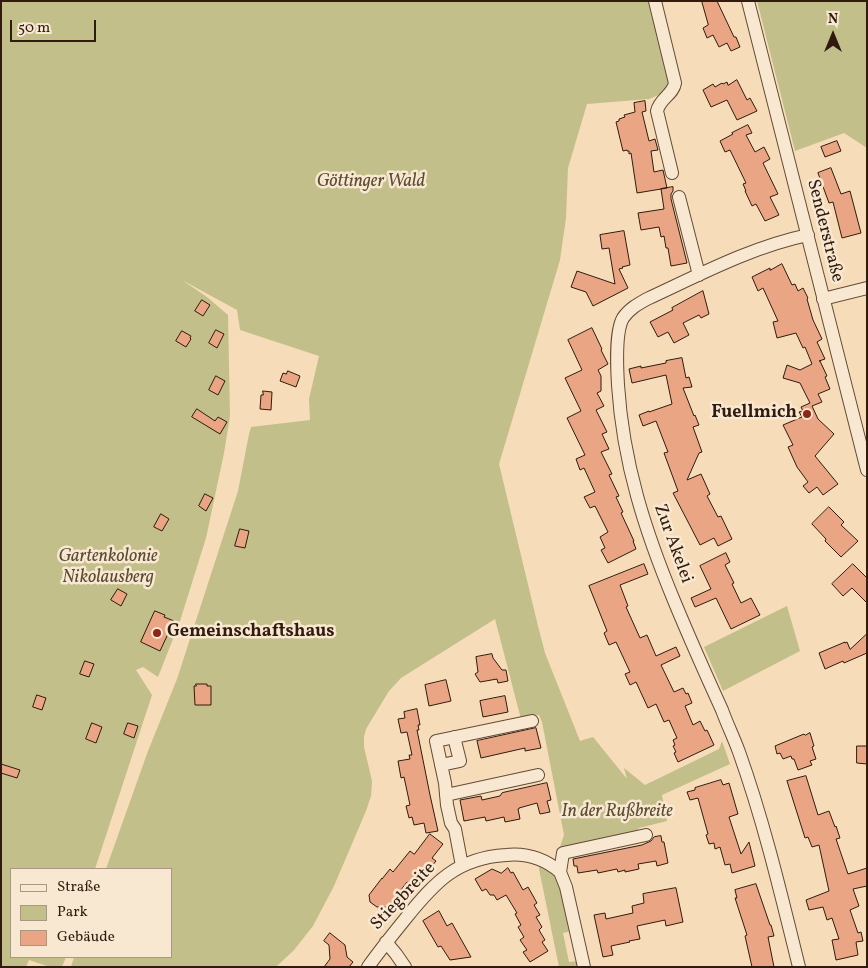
<!DOCTYPE html>
<meta charset="utf-8">
<style>
body{margin:0}
#map{position:relative;width:868px;height:968px;overflow:hidden;background:#f6dcb8;font-family:Vollkorn,serif}
canvas{display:block}
.frame{position:absolute;inset:0;border:2px solid #301b0e;pointer-events:none}
.legend{position:absolute;left:10px;top:868px;width:162px;height:90px;box-sizing:border-box;background:#f9e8d1;border:1px solid #a99683;margin:0;padding:6px 9px;list-style:none;font-size:15px;color:#301b0e}
.legend li{display:flex;align-items:center;gap:10px;height:25px}
.legend b{width:25px;border:1px solid #a99683}
.north{position:absolute;left:808px;top:10px;width:50px;height:50px;-webkit-text-stroke:4px #f9e8d1;paint-order:stroke;rotate:0deg;font-size:14px;font-weight:700;line-height:20px;text-align:center;color:#301b0e}
.north::after{content:'';display:block;margin:auto;width:18px;height:22px;background:#301b0e;clip-path:polygon(50% 0,100% 100%,50% 72%,0 100%)}
.scale{position:absolute;left:10px;top:20px;width:86px;height:22px;box-sizing:border-box;border:2px solid #301b0e;border-top:0;padding-left:6px;font-size:15px;line-height:18px;white-space:nowrap;color:#301b0e;-webkit-text-stroke:4px #f9e8d1;paint-order:stroke}
</style>
<div id="map">
<canvas width="868" height="968"></canvas>
<div class="frame"></div>
<ul class="legend">
<li><b style="height:6px;background:#f9e8d1"></b>Straße</li>
<li><b style="height:14px;background:#c2bf8a"></b>Park</li>
<li><b style="height:14px;background:#e9a584"></b>Gebäude</li>
</ul>
<div class="north">N</div>
<div class="scale">50 m</div>
</div>
<script>
const g = document.querySelector('canvas').getContext('2d');
g.lineJoin = 'round';
function fillPath(path, color) {
  g.fillStyle = color;
  g.fill(path, 'evenodd');
}
function stroke(path, color, width, dash) {
  g.strokeStyle = color;
  g.lineWidth = width;
  g.lineCap = dash ? 'butt' : 'round';
  g.setLineDash(dash || []);
  g.stroke(path);
}
function drawText(font, color, halo, rows, align = 'center') {
  g.font = font + ' Vollkorn,serif';
  g.lineWidth = 5;
  g.setLineDash([]);
  g.textBaseline = 'middle';
  g.strokeStyle = halo;
  g.fillStyle = color;
  for (const [text, x, y, turn = 0] of rows) {
    g.save();
    g.translate(x, y);
    g.rotate((+turn || 0) * Math.PI / 180);
    g.textAlign = isNaN(turn) ? turn : align;
    if (halo) g.strokeText(text, 0, 0);
    g.fillText(text, 0, 0);
    g.restore();
  }
}
fillPath(new Path2D(`
 M 1,1 L 651,1 L 671,81 C 667,92 659,95 649,99 L 587,104 L 568,168 L 566,218 L 560,260 L 499,464 L 538,626 L 545,653 L 580,741 L 593,737 L 627,779 L 624,768 L 645,785 L 719,749 L 722,741 L 730,764 L 662,795 L 667,821 L 639,828 L 637,831 L 559,850 L 564,835 L 542,722 L 539,715 L 521,719 L 495,619 L 401,678 L 389,691 L 366,729 L 364,737 L 364,747 L 372,781 L 371,796 L 366,811 L 334,886 L 313,926 L 294,950 L 276,967 L 71,967 L 74,957 L 171,957 L 171,869 L 106,869 L 148,751 L 177,679 L 238,491 L 249,434 L 251,427 L 310,420 L 309,399 L 319,356 L 240,330 L 237,310 L 182,280 L 207,297 L 228,315 L 230,416 L 224,453 L 206,538 L 180,621 L 158,677 L 143,667 L 136,670 L 152,695 L 95,869 L 11,869 L 11,957 L 66,957 L 62,967 L 50,967 L 29,960 L 26,967 L 1,967 Z
 M 757,1 L 867,1 L 867,148 L 844,133 L 795,151 Z
 M 787,606 L 800,651 L 723,691 L 704,647 Z
 M 539,866 C 545,869 552,871 556,877 C 563,888 568,917 572,931 L 563,933 L 569,962 L 578,961 L 579,967 L 559,967 L 539,869 Z`), '#c2bf8a');
const building = new Path2D(`
 M 702,1 L 717,1 L 734,37 L 736,37 L 740,47 L 731,51 L 727,43 L 719,47 L 713,35 L 707,38 L 703,28 L 708,25 Z
 M 737,80 L 747,100 L 750,98 L 757,111 L 737,120 L 727,100 L 711,107 L 703,90 L 713,84 L 715,87 L 722,83 L 723,84 L 727,82 L 728,85 Z
 M 645,101 L 646,111 L 642,112 L 649,141 L 655,139 L 658,150 L 651,151 L 654,172 L 663,170 L 667,188 L 637,193 L 631,153 L 629,154 L 629,151 L 627,151 L 627,150 L 623,151 L 616,122 L 619,121 L 619,119 L 625,117 L 624,115 L 635,112 L 634,103 Z
 M 748,125 L 752,133 L 746,135 L 755,152 L 764,147 L 770,159 L 763,163 L 778,194 L 770,197 L 779,215 L 765,221 L 756,204 L 752,206 L 745,191 L 746,191 L 743,184 L 746,183 L 730,150 L 725,152 L 720,141 L 733,134 L 732,133 Z
 M 837,141 L 841,151 L 825,157 L 821,147 Z
 M 831,168 L 841,194 L 850,191 L 861,233 L 842,238 L 833,202 L 829,203 L 818,173 Z
 M 673,187 L 673,191 L 671,194 L 671,199 L 687,263 L 671,266 L 668,248 L 666,248 L 664,236 L 661,237 L 659,227 L 641,230 L 638,213 L 664,209 L 661,189 Z
 M 624,231 L 630,265 L 622,267 L 623,268 L 619,269 L 628,288 L 593,306 L 586,292 L 571,287 L 577,271 L 615,284 L 609,248 L 602,249 L 600,235 Z
 M 782,264 L 792,285 L 795,284 L 798,291 L 803,288 L 808,298 L 807,299 L 813,320 L 822,339 L 817,342 L 825,359 L 819,361 L 820,361 L 827,376 L 825,377 L 830,389 L 818,394 L 822,402 L 812,406 L 818,419 L 834,434 L 815,456 L 838,484 L 823,495 L 817,487 L 809,493 L 803,486 L 808,482 L 797,467 L 788,447 L 793,445 L 783,425 L 802,417 L 799,412 L 803,411 L 801,407 L 810,403 L 800,383 L 783,378 L 787,365 L 800,370 L 812,364 L 805,347 L 803,348 L 796,333 L 777,338 L 773,322 L 778,321 L 763,288 L 758,291 L 752,277 L 770,268 L 770,270 Z
 M 703,291 L 709,314 L 701,318 L 699,315 L 683,323 L 689,335 L 674,343 L 668,332 L 658,337 L 650,322 L 673,310 L 672,308 Z
 M 202,300 L 210,305 L 203,316 L 195,311 Z
 M 592,328 L 602,349 L 601,350 L 608,364 L 598,370 L 601,376 L 601,391 L 597,393 L 604,406 L 596,410 L 607,432 L 602,434 L 609,449 L 601,452 L 612,474 L 609,475 L 619,496 L 616,497 L 623,512 L 621,513 L 634,541 L 633,541 L 636,549 L 608,563 L 601,550 L 605,548 L 600,537 L 608,532 L 595,506 L 590,508 L 584,497 L 595,492 L 584,468 L 580,470 L 576,459 L 585,455 L 567,418 L 581,411 L 565,378 L 582,370 L 568,340 Z
 M 216,330 L 224,334 L 217,348 L 209,343 Z
 M 182,331 L 191,336 L 190,338 L 191,339 L 186,347 L 176,341 Z
 M 682,358 L 686,378 L 689,377 L 692,387 L 683,388 L 694,416 L 695,415 L 699,425 L 693,427 L 702,452 L 699,453 L 687,480 L 701,474 L 710,494 L 707,496 L 718,517 L 721,516 L 732,539 L 718,546 L 714,538 L 700,545 L 673,493 L 678,491 L 664,453 L 668,452 L 656,421 L 643,426 L 639,415 L 649,411 L 649,412 L 672,404 L 666,375 L 632,383 L 629,369 L 641,366 L 641,368 L 666,363 L 666,361 Z
 M 288,371 L 300,376 L 296,387 L 280,381 L 283,373 L 286,374 Z
 M 216,376 L 225,381 L 218,395 L 209,390 Z
 M 263,391 L 272,392 L 271,410 L 260,409 L 261,395 L 263,395 Z
 M 197,409 L 215,421 L 218,417 L 227,422 L 220,434 L 192,417 Z
 M 205,494 L 213,498 L 206,511 L 199,506 Z
 M 829,507 L 844,522 L 841,525 L 858,541 L 841,557 L 825,541 L 826,539 L 812,524 Z
 M 161,514 L 169,519 L 162,531 L 154,527 Z
 M 240,529 L 249,531 L 245,548 L 235,546 Z
 M 726,553 L 730,562 L 725,565 L 734,583 L 732,584 L 741,603 L 751,598 L 760,615 L 731,629 L 716,598 L 695,607 L 691,598 L 711,589 L 700,566 Z
 M 644,564 L 648,574 L 620,585 L 628,606 L 626,607 L 640,638 L 647,635 L 656,656 L 676,647 L 680,656 L 661,665 L 674,692 L 683,688 L 686,694 L 688,693 L 692,703 L 685,706 L 693,725 L 700,721 L 705,731 L 707,730 L 714,745 L 678,762 L 674,753 L 676,752 L 673,746 L 675,745 L 673,740 L 677,738 L 669,720 L 664,722 L 656,704 L 648,708 L 636,682 L 630,685 L 625,674 L 630,672 L 616,642 L 609,645 L 604,633 L 607,631 L 589,586 Z
 M 853,564 L 867,578 L 867,603 L 852,588 L 843,596 L 832,584 Z
 M 118,589 L 127,594 L 121,606 L 111,600 Z
 M 155,611 L 165,615 L 164,617 L 174,621 L 160,651 L 141,642 Z
 M 867,634 L 867,653 L 844,663 L 843,661 L 825,669 L 819,653 L 845,642 L 845,643 L 847,642 L 850,649 Z
 M 492,654 L 493,658 L 502,670 L 506,670 L 508,681 L 498,683 L 497,679 L 480,682 L 475,674 L 478,672 L 476,657 Z
 M 85,661 L 94,664 L 89,677 L 80,674 Z
 M 446,680 L 451,701 L 429,706 L 425,685 Z
 M 196,684 L 207,684 L 207,686 L 211,686 L 211,705 L 195,705 L 194,686 L 196,686 Z
 M 37,695 L 46,698 L 42,710 L 33,707 Z
 M 505,696 L 508,712 L 483,717 L 480,701 Z
 M 417,709 L 420,725 L 418,725 L 419,730 L 417,730 L 430,795 L 438,831 L 426,833 L 424,823 L 414,825 L 412,817 L 409,818 L 406,806 L 410,805 L 404,777 L 401,778 L 398,761 L 410,759 L 409,755 L 412,755 L 407,732 L 401,733 L 398,719 L 405,718 L 404,712 Z
 M 92,723 L 102,727 L 96,743 L 86,739 Z
 M 128,723 L 138,726 L 134,738 L 124,734 Z
 M 536,728 L 541,748 L 525,751 L 525,748 L 481,758 L 477,741 Z
 M 810,733 L 814,746 L 812,747 L 816,759 L 810,761 L 812,765 L 798,770 L 794,759 L 792,759 L 791,756 L 783,759 L 780,753 L 777,754 L 775,746 L 804,734 L 805,735 Z
 M 857,746 L 867,746 L 867,764 L 857,763 Z
 M 1,764 L 20,770 L 17,778 L 1,773 Z
 M 806,776 L 818,815 L 829,811 L 835,827 L 836,826 L 840,838 L 836,839 L 848,874 L 867,868 L 867,886 L 853,889 L 859,906 L 850,910 L 858,933 L 861,932 L 863,941 L 856,942 L 858,955 L 836,960 L 832,940 L 839,939 L 832,918 L 827,920 L 823,907 L 809,910 L 806,900 L 829,891 L 819,845 L 812,847 L 808,837 L 805,838 L 787,781 Z
 M 721,780 L 723,785 L 729,783 L 738,814 L 729,817 L 741,854 L 749,842 L 755,866 L 732,873 L 730,864 L 725,865 L 720,847 L 715,849 L 714,843 L 709,844 L 706,835 L 708,834 L 698,798 L 690,800 L 687,792 L 695,790 L 695,788 Z
 M 547,783 L 551,800 L 547,801 L 550,812 L 540,814 L 537,803 L 519,808 L 519,809 L 518,809 L 520,819 L 505,822 L 504,817 L 486,821 L 485,817 L 464,821 L 460,800 L 481,796 L 482,800 L 500,796 L 502,793 Z
 M 430,834 L 443,844 L 432,858 L 436,861 L 427,872 L 429,873 L 423,881 L 421,880 L 418,884 L 414,881 L 411,885 L 407,882 L 388,907 L 377,907 L 370,902 L 369,895 L 382,878 L 382,879 L 390,869 L 393,872 L 410,851 L 414,854 Z
 M 661,836 L 662,842 L 664,842 L 668,863 L 657,866 L 656,861 L 638,864 L 639,869 L 625,872 L 625,870 L 618,872 L 617,869 L 598,873 L 597,870 L 578,873 L 577,866 L 574,866 L 573,859 L 642,845 L 651,841 L 654,837 Z
 M 508,868 L 511,873 L 513,872 L 523,890 L 528,887 L 537,903 L 534,905 L 540,915 L 536,917 L 542,927 L 539,930 L 545,940 L 542,942 L 548,951 L 530,962 L 523,952 L 527,950 L 520,940 L 524,937 L 518,927 L 521,925 L 515,914 L 517,913 L 506,895 L 497,900 L 494,895 L 490,895 L 486,889 L 482,891 L 475,879 L 492,869 L 501,873 Z
 M 756,884 L 770,925 L 771,925 L 774,936 L 768,937 L 774,967 L 752,967 L 745,936 L 747,935 L 735,898 L 737,898 L 735,890 Z
 M 676,888 L 683,922 L 666,926 L 665,920 L 637,926 L 640,939 L 629,941 L 630,942 L 611,946 L 613,955 L 603,957 L 594,915 L 605,913 L 606,919 L 633,913 L 632,906 L 644,903 L 643,894 Z
 M 439,911 L 447,926 L 452,923 L 471,957 L 450,960 L 441,946 L 438,947 L 423,921 Z
 M 330,933 L 345,945 L 347,957 L 353,962 L 349,967 L 324,967 L 330,959 L 329,945 L 324,941 Z`);
fillPath(building, '#e9a584');
stroke(building, '#301b0e', 1);
const minor = new Path2D(`
 M 655,1 L 675,83 C 673,95 660,98 657,111 L 672,173
 M 748,1 L 867,470
 M 679,197 L 699,275
 M 823,299 L 867,288
 M 441,765 L 460,761 L 454,737
 M 446,795 L 538,775
 M 462,866 L 455,829 L 451,823 L 447,805 L 445,783 L 436,741 L 532,721
 M 386,942 L 396,954 L 405,967
 M 368,967 C 380,950 393,934 406,918 C 435,882 457,858 506,855 C 526,853 545,859 560,872
 M 584,967 L 566,887 L 560,872 L 563,853 L 646,835
 M 799,967 C 781,894 764,822 739,752 C 734,738 727,724 722,710 C 706,675 690,639 675,603 C 645,531 623,463 618,385 C 617,368 615,332 623,318 C 629,309 638,304 647,299 C 699,275 751,247 808,235`);
stroke(minor, '#624b38', 14);
stroke(minor, '#f9e8d1', 12);
for (const [x, y, r, color] of [
 [807,414,5,"#8f2418"],
 [157,633,5,"#8f2418"]
]) {
  const dot = new Path2D();
  dot.arc(x, y, r, 0, 2 * Math.PI);
  g.fillStyle = color;
  g.fill(dot);
  stroke(dot, '#f9e8d1', 2);
}
drawText('italic 18px', '#5c4c33', '#f9e8d1', [
 ["Göttinger Wald",371,183],
 ["Gartenkolonie",108,558],
 ["Nikolausberg",108,579],
 ["In der Rußbreite",617,813]
]);
drawText('18px', '#301b0e', '#f9e8d1', [
 ["Senderstraße",824,231,76],
 ["Zur Akelei",672,544,70],
 ["Stiegbreite",404,897,-47]
]);
drawText('bold 18px', '#301b0e', '#f9e8d1', [
 ["Fuellmich",797,414],
 ["Gemeinschaftshaus",167,633,"left"]
], 'right');
</script>
